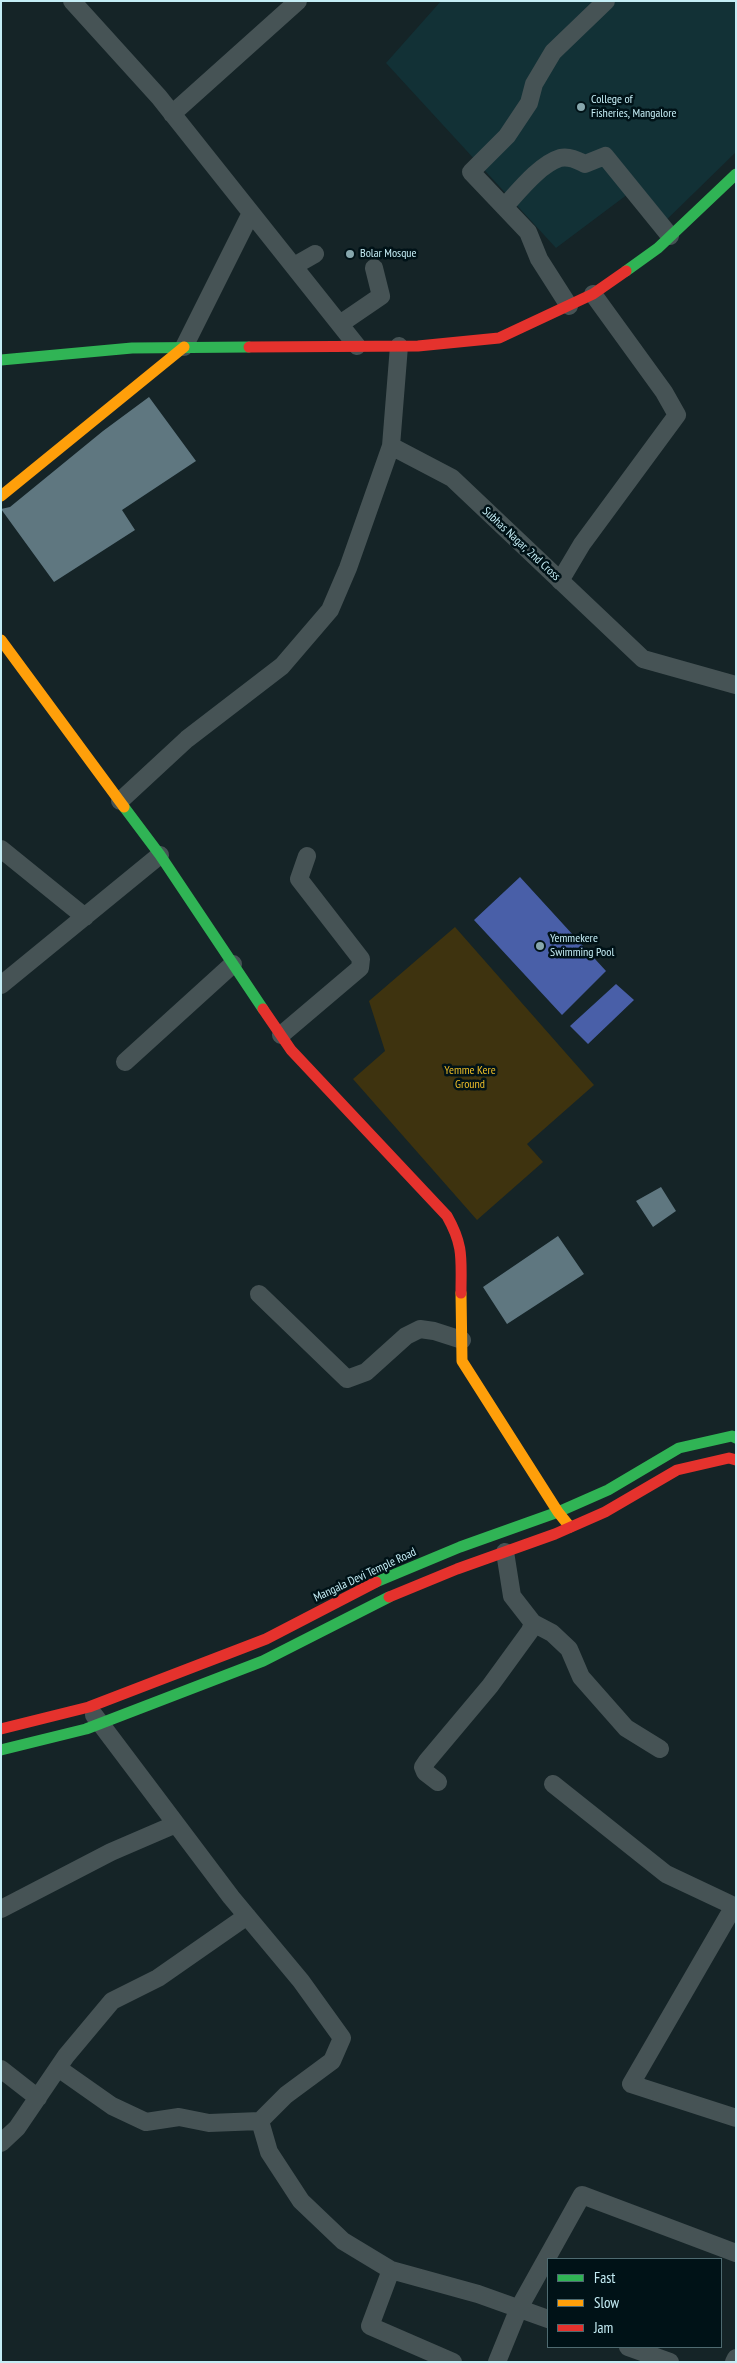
<!DOCTYPE html>
<style>
body{margin:0}
#map{position:relative;width:737px;height:2363px;overflow:hidden;background:#152427;font-family:"PT Sans Narrow",sans-serif}
canvas{display:block}
.frame{position:absolute;inset:0;border:2px solid #c4edf5;pointer-events:none}
.legend{position:absolute;left:547px;top:2258px;width:175px;height:90px;box-sizing:border-box;background:#001217;border:1px solid #4e6a70;margin:0;padding:6px 9px;list-style:none;font-size:15px;color:#c4edf5}
.legend li{display:flex;align-items:center;gap:10px;height:25px}
.legend b{width:25px;border:1px solid #4e6a70}
</style>
<div id="map">
<canvas width="737" height="2363"></canvas>
<div class="frame"></div>
<ul class="legend">
<li><b style="height:6px;background:#30b455"></b>Fast</li>
<li><b style="height:6px;background:#ff9f0a"></b>Slow</li>
<li><b style="height:6px;background:#e5322d"></b>Jam</li>
</ul>
</div>
<script>
const g = document.querySelector('canvas').getContext('2d');
g.lineJoin = 'round';
function fillPath(path, color) {
  g.fillStyle = color;
  g.fill(path, 'evenodd');
}
function stroke(path, color, width, dash) {
  g.strokeStyle = color;
  g.lineWidth = width;
  g.lineCap = dash ? 'butt' : 'round';
  g.setLineDash(dash || []);
  g.stroke(path);
}
function drawText(font, color, halo, rows, align = 'center') {
  g.font = font + ' "PT Sans Narrow",sans-serif';
  g.lineWidth = 5;
  g.setLineDash([]);
  g.textBaseline = 'middle';
  g.strokeStyle = halo;
  g.fillStyle = color;
  for (const [text, x, y, turn = 0] of rows) {
    g.save();
    g.translate(x, y);
    g.rotate((+turn || 0) * Math.PI / 180);
    g.textAlign = isNaN(turn) ? turn : align;
    if (halo) g.strokeText(text, 0, 0);
    g.fillText(text, 0, 0);
    g.restore();
  }
}
fillPath(new Path2D(`
 M 441,1 L 736,1 L 736,152 L 655,231 L 628,194 L 556,248 L 386,63 Z`), '#123136');
fillPath(new Path2D(`
 M 455,927 L 594,1085 L 527,1144 L 543,1162 L 477,1220 L 353,1079 L 385,1051 L 369,1001 Z`), '#3e330f');
fillPath(new Path2D(`
 M 520,877 L 606,971 L 562,1015 L 474,920 Z
 M 616,984 L 634,1000 L 588,1044 L 570,1026 Z`), '#495fa8');
fillPath(new Path2D(`
 M 149,397 L 196,461 L 122,510 L 135,530 L 54,582 L 1,509 L 10,507 L 103,431 Z
 M 661,1187 L 676,1211 L 653,1227 L 636,1201 Z
 M 558,1236 L 584,1274 L 507,1324 L 483,1287 Z`), '#5f7780');
stroke(new Path2D(`
 M 72,1 L 159,97 L 357,346
 M 172,114 L 298,1
 M 504,207 C 518,192 540,164 560,158 C 569,156 577,160 585,164 L 605,156 L 670,236
 M 294,266 L 315,254
 M 569,306 L 539,259 L 528,232 L 471,172 L 507,136 L 529,103 L 534,84 L 553,52 L 606,1
 M 340,324 L 381,296 L 374,268
 M 399,346 L 391,446 L 452,478 L 643,659 L 736,685
 M 184,347 L 251,213
 M 560,581 L 582,544 L 677,415 L 664,392 L 593,294
 M 120,801 L 187,739 L 282,666 L 330,610 L 348,568 L 391,446
 M 1,849 L 85,917
 M 1,985 L 160,855
 M 281,1035 L 360,968 L 361,959 L 299,879 L 307,856
 M 125,1062 L 233,964
 M 259,1294 L 347,1379 L 366,1372 L 406,1336 L 420,1329 L 434,1331 L 462,1340
 M 505,1552 L 512,1596 L 533,1623 L 552,1633 L 569,1649 L 581,1677 L 626,1728 L 660,1749
 M 94,1715 L 231,1897 L 301,1981 L 342,2038 L 332,2061 L 286,2095 L 260,2121 L 269,2152 L 301,2201 L 343,2241 L 391,2270 L 478,2294 L 548,2319
 M 438,1782 L 425,1772 L 423,1767 L 427,1761 L 490,1686 L 530,1631 L 533,1623
 M 553,1784 L 666,1874 L 734,1906 L 631,2084 L 736,2118
 M 1,1909 L 111,1852 L 176,1824
 M 58,2068 L 112,2106 L 146,2122 L 179,2117 L 209,2123 L 260,2121
 M 1,2069 L 38,2098
 M 1,2143 L 17,2128 L 66,2056 L 112,2001 L 158,1978 L 247,1916
 M 391,2270 L 370,2326 L 453,2362
 M 628,2347 L 670,2362
 M 497,2362 L 519,2308 L 582,2195 L 736,2253
 M 734,2362 L 736,2358`), '#465355', 18);
stroke(new Path2D(`
 M 626,271 L 658,248 L 736,174
 M 1,360 L 132,348 L 249,347
 M 124,807 L 160,855 L 263,1009
 M 376,1582 L 460,1547 L 558,1512 L 608,1490 L 679,1448 L 732,1436 L 736,1438
 M 1,1750 L 86,1729 L 263,1661 L 389,1597`), '#30b455', 11);
stroke(new Path2D(`
 M 1,496 L 184,347
 M 1,640 L 124,807
 M 461,1293 L 462,1361 L 558,1512 L 570,1527`), '#ff9f0a', 11);
stroke(new Path2D(`
 M 249,347 L 418,346 L 499,338 L 593,294 L 626,271
 M 263,1009 L 291,1050 L 447,1216 C 464,1246 461,1259 461,1293
 M 389,1597 L 457,1569 L 555,1534 L 605,1512 L 677,1470 L 729,1458 L 736,1460
 M 1,1729 L 89,1707 L 266,1639 L 376,1582`), '#e5322d', 11);
for (const [x, y, r, color] of [
 [581,107,5,"#87a7ad"],
 [350,254,5,"#87a7ad"],
 [540,946,5,"#87a7ad"]
]) {
  const dot = new Path2D();
  dot.arc(x, y, r, 0, 2 * Math.PI);
  g.fillStyle = color;
  g.fill(dot);
  stroke(dot, '#001217', 2);
}
drawText('12px', '#c4edf5', '#001217', [
 ["College of",591,100],
 ["Fisheries, Mangalore",591,114],
 ["Bolar Mosque",360,254],
 ["Yemmekere",550,939],
 ["Swimming Pool",550,953]
], 'left');
drawText('12px', '#c4edf5', '#001217', [
 ["Subhas Nagar, 2nd Cross",521,544,43],
 ["Mangala Devi Temple Road",365,1575,-25]
]);
drawText('12px', '#edbe29', '#001217', [
 ["Yemme Kere",470,1071],
 ["Ground",470,1085]
]);
</script>
